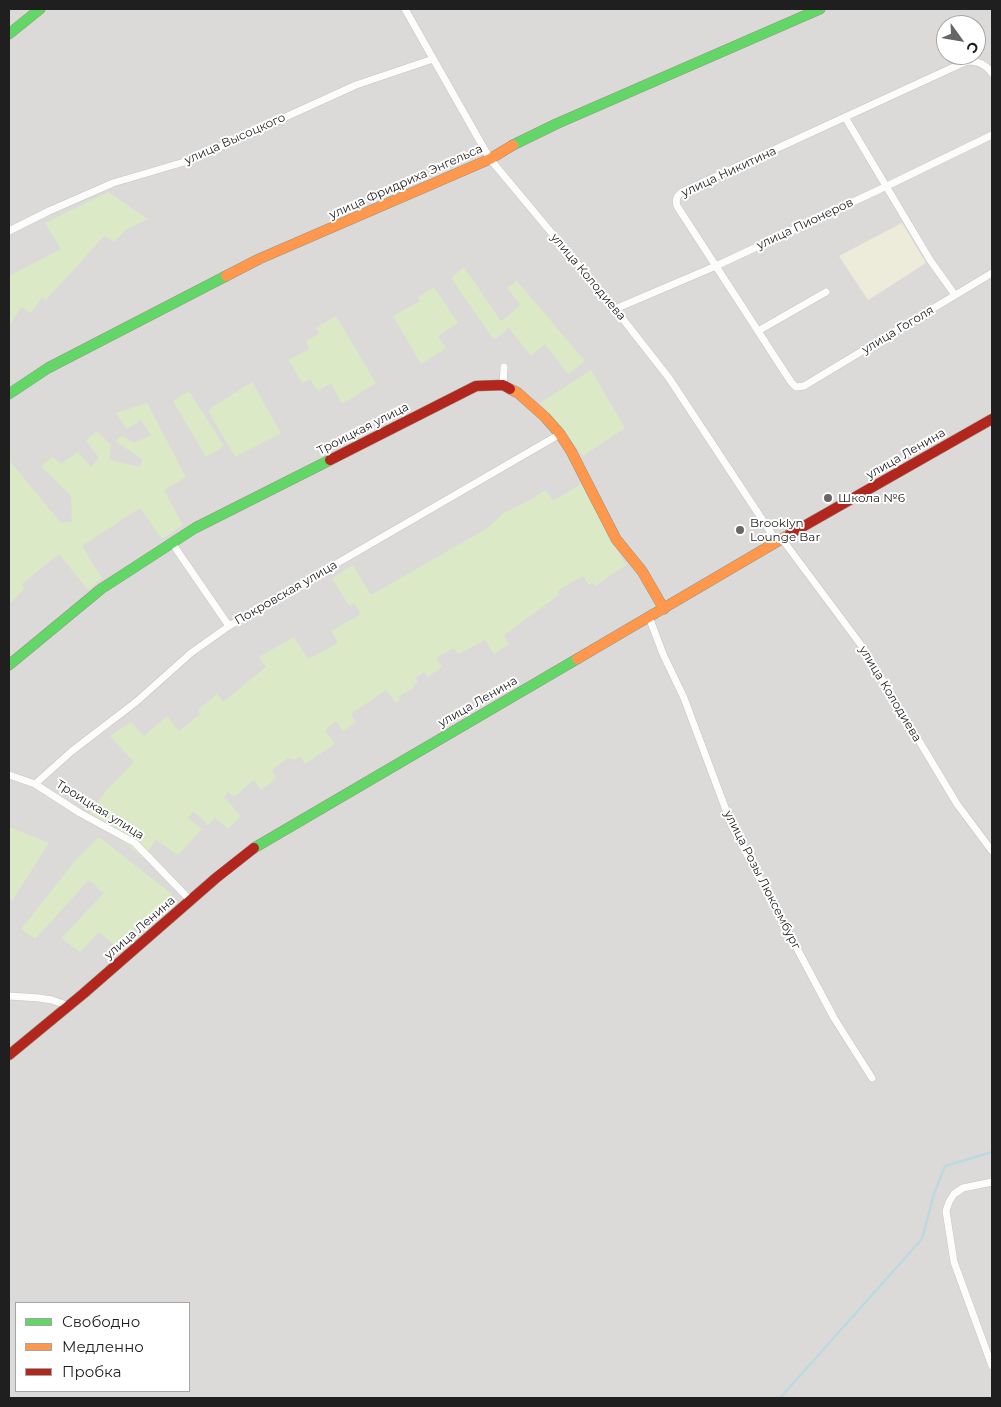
<!DOCTYPE html>
<meta charset="utf-8">
<style>
body{margin:0}
#map{position:relative;width:1001px;height:1407px;overflow:hidden;background:#edeae7;font-family:Montserrat,sans-serif}
canvas{display:block}
.frame{position:absolute;inset:0;border:10px solid #1f1f1f;pointer-events:none}
.legend{position:absolute;left:15px;top:1302px;width:175px;height:90px;box-sizing:border-box;background:#fff;border:1px solid #a5a5a5;margin:0;padding:6px 9px;list-style:none;font-size:15px;color:#1f1f1f}
.legend li{display:flex;align-items:center;gap:10px;height:25px}
.legend b{width:25px;border:1px solid #a5a5a5}
.north{position:absolute;left:936px;top:15px;width:50px;height:50px;box-sizing:border-box;background:#fff;border:1px solid #a5a5a5;border-radius:50%;rotate:122deg;font-size:14px;font-weight:700;line-height:20px;text-align:center;color:#1f1f1f}
.north::after{content:'';display:block;margin:auto;width:18px;height:22px;background:#676665;clip-path:polygon(50% 0,100% 100%,50% 72%,0 100%)}
</style>
<div id="map">
<canvas width="1001" height="1407"></canvas>
<div class="frame"></div>
<ul class="legend">
<li><b style="height:6px;background:#63d668"></b>Свободно</li>
<li><b style="height:6px;background:#ff974d"></b>Медленно</li>
<li><b style="height:6px;background:#b3261e"></b>Пробка</li>
</ul>
<div class="north">С</div>
</div>
<script>
const g = document.querySelector('canvas').getContext('2d');
g.lineJoin = 'round';
function fillPath(path, color) {
  g.fillStyle = color;
  g.fill(path, 'evenodd');
}
function stroke(path, color, width, dash) {
  g.strokeStyle = color;
  g.lineWidth = width;
  g.lineCap = dash ? 'butt' : 'round';
  g.setLineDash(dash || []);
  g.stroke(path);
}
function drawText(font, color, halo, rows, align = 'center') {
  g.font = font + ' Montserrat,sans-serif';
  g.lineWidth = 4;
  g.setLineDash([]);
  g.textBaseline = 'middle';
  g.strokeStyle = halo;
  g.fillStyle = color;
  for (const [text, x, y, turn = 0] of rows) {
    g.save();
    g.translate(x, y);
    g.rotate((+turn || 0) * Math.PI / 180);
    g.textAlign = isNaN(turn) ? turn : align;
    if (halo) g.strokeText(text, 0, 0);
    g.fillText(text, 0, 0);
    g.restore();
  }
}
fillPath(new Path2D(`
 M 9,9 L 992,9 L 992,1398 L 9,1398 ZM 946,25 L 976,25 L 976,55 L 946,55 ZM 16,1303 L 189,1303 L 189,1391 L 16,1391 Z`), '#dcdad9');
fillPath(new Path2D(`
 M 902,223 L 926,263 L 868,300 L 839,256 Z`), '#edecdb');
fillPath(new Path2D(`
 M 108,192 L 148,219 L 127,229 L 114,242 L 104,236 L 46,300 L 42,297 L 31,313 L 21,307 L 9,326 L 9,276 L 61,249 L 45,223 Z
 M 464,267 L 501,321 L 521,305 L 507,288 L 517,281 L 585,361 L 568,374 L 545,344 L 531,356 L 509,328 L 494,340 L 451,278 Z
 M 434,287 L 458,323 L 438,336 L 446,348 L 421,364 L 393,316 L 420,301 L 418,297 Z
 M 336,316 L 376,383 L 342,404 L 331,383 L 318,391 L 310,379 L 302,383 L 288,360 L 309,349 L 306,341 L 319,334 L 316,328 Z
 M 591,370 L 625,428 L 583,456 L 540,403 Z
 M 252,382 L 281,433 L 235,457 L 208,410 Z
 M 189,391 L 224,446 L 206,457 L 173,401 Z
 M 147,403 L 186,477 L 164,490 L 183,525 L 162,539 L 140,508 L 82,546 L 102,578 L 88,590 L 59,554 L 22,584 L 24,589 L 9,604 L 9,460 L 61,523 L 72,522 L 71,496 L 41,466 L 53,457 L 61,464 L 78,452 L 91,467 L 99,458 L 86,440 L 97,431 L 111,445 L 109,460 L 140,467 L 142,459 L 115,441 L 122,436 L 134,443 L 151,435 L 141,420 L 127,429 L 116,413 Z
 M 581,484 L 626,565 L 595,586 L 592,583 L 589,585 L 583,576 L 557,591 L 559,595 L 504,635 L 509,644 L 494,654 L 485,640 L 458,654 L 454,648 L 436,658 L 442,667 L 428,677 L 424,672 L 415,678 L 418,682 L 413,686 L 413,688 L 398,697 L 400,700 L 396,703 L 386,690 L 351,714 L 356,722 L 343,731 L 336,721 L 325,730 L 335,744 L 305,764 L 300,756 L 294,760 L 287,758 L 272,770 L 276,778 L 261,790 L 254,780 L 234,797 L 228,792 L 224,797 L 241,816 L 228,829 L 215,818 L 208,825 L 193,811 L 188,818 L 202,829 L 178,855 L 156,840 L 143,858 L 89,814 L 106,791 L 134,762 L 110,736 L 131,722 L 144,736 L 167,716 L 179,731 L 200,714 L 198,710 L 217,694 L 223,702 L 266,667 L 259,657 L 294,637 L 308,659 L 338,643 L 331,631 L 361,614 L 354,603 L 349,606 L 332,578 L 353,565 L 371,595 L 486,529 L 505,512 L 525,503 L 544,491 L 546,491 L 553,501 Z
 M 9,827 L 49,843 L 12,901 L 9,899 Z
 M 99,837 L 173,895 L 115,945 L 99,932 L 80,952 L 61,938 L 104,893 L 89,880 L 35,939 L 21,929 L 75,861 Z`), '#dbe9c7');
stroke(new Path2D(`
 M 780,1398 L 922,1239 L 934,1194 L 945,1166 L 992,1152`), '#bbdadf', 2.5);
const street = new Path2D(`
 M 405,9 L 490,159 L 615,309 L 669,378 L 777,542
 M 992,73 C 985,64 978,61 967,61 L 682,192 C 677,196 675,199 677,206 L 791,382 L 796,387 L 804,386 L 992,273
 M 845,117 L 930,260 L 955,295
 M 9,231 L 49,211 L 113,183 L 191,160 L 356,85 L 433,59
 M 615,309 L 716,266 L 887,186 L 992,135
 M 758,331 L 826,292
 M 503,385 L 504,367
 M 782,539 L 864,649 L 957,804 L 992,851
 M 172,543 L 229,626
 M 649,617 L 663,654 L 684,698 L 732,826 L 834,1018 L 872,1078
 M 9,775 L 35,784 L 80,813 L 135,843 L 190,900
 M 35,784 L 72,751 L 136,702 L 191,653 L 229,626 L 560,434
 M 9,996 L 39,998 L 52,1000 L 69,1006
 M 992,1182 L 963,1188 L 954,1194 L 949,1202 L 946,1211 L 954,1262 L 992,1366`);
const fast = new Path2D(`
 M 9,34 L 40,9
 M 513,145 L 556,124 L 820,9
 M 9,394 L 48,368 L 226,276
 M 9,665 L 101,589 L 195,528 L 330,460
 M 254,848 L 577,659`);
const slow = new Path2D(`
 M 226,276 L 259,259 L 490,159 L 513,145
 M 510,389 L 518,393 L 545,417 L 560,434 L 571,451 L 616,539 L 642,571 L 664,609
 M 577,659 L 790,534`);
const jam = new Path2D(`
 M 330,460 L 476,386 L 503,385 L 510,389
 M 790,534 L 992,419
 M 9,1055 L 83,994 L 216,878 L 254,848`);
stroke(street, '#c6c5c3', 8);
stroke(fast, '#969680', 11);
stroke(slow, '#969680', 11);
stroke(jam, '#969680', 11);
stroke(street, '#fcfcfb', 7);
stroke(fast, '#63d668', 10);
stroke(slow, '#ff974d', 10);
stroke(jam, '#b3261e', 10);
for (const [x, y, r, color] of [
 [828,498,5,"#676665"],
 [740,530,5,"#676665"]
]) {
  const dot = new Path2D();
  dot.arc(x, y, r, 0, 2 * Math.PI);
  g.fillStyle = color;
  g.fill(dot);
  stroke(dot, '#fff', 2);
}
drawText('12px', '#1f1f1f', '#fff', [
 ["улица Высоцкого",235,139,-24],
 ["улица Никитина",729,172,-25],
 ["улица Фридриха Энгельса",406,182,-24],
 ["улица Пионеров",805,224,-25],
 ["улица Колодиева",588,277,50],
 ["улица Гоголя",898,330,-31],
 ["Троицкая улица",363,429,-27],
 ["улица Ленина",906,454,-30],
 ["Покровская улица",286,593,-30],
 ["улица Колодиева",890,694,59],
 ["улица Ленина",478,702,-30],
 ["Троицкая улица",100,810,32],
 ["улица Розы Люксембург",762,880,63],
 ["улица Ленина",140,928,-41]
]);
drawText('12px', '#1f1f1f', '#fff', [
 ["Школа №6",838,498],
 ["Brooklyn",750,523],
 ["Lounge Bar",750,537]
], 'left');
</script>
